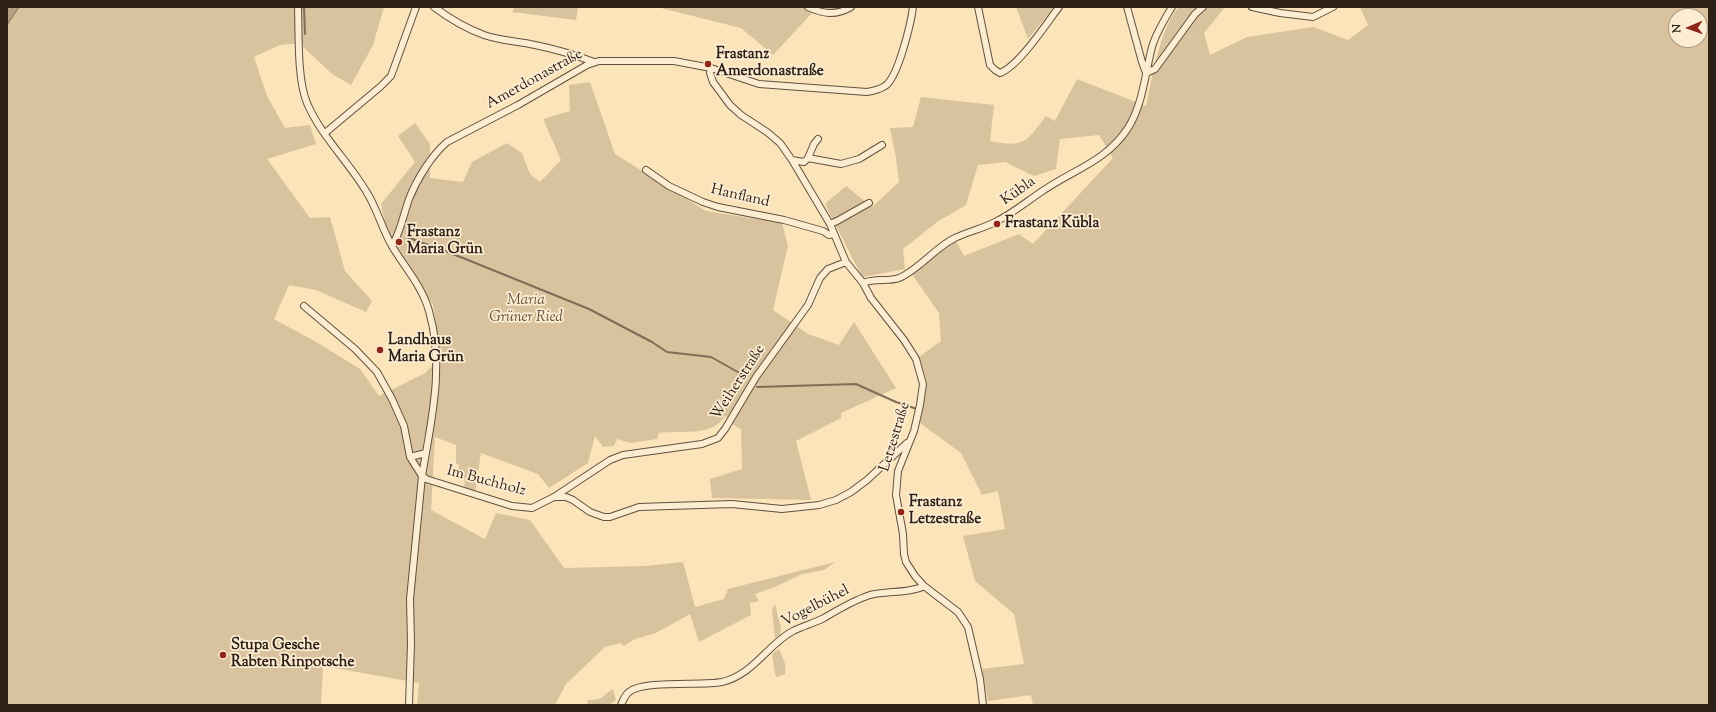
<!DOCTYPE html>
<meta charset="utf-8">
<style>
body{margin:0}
#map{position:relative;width:1716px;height:712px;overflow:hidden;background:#fbe4ba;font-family:"Sorts Mill Goudy",serif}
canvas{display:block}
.frame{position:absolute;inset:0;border:8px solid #2d2017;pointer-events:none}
.north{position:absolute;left:1668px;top:8px;width:40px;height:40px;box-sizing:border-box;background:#fcedd2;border:1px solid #a99b87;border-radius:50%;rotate:268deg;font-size:11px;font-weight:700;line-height:16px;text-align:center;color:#2d2017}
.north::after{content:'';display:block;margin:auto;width:14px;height:18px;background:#8f2418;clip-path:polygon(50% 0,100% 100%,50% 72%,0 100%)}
</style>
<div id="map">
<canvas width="1716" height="712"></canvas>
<div class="frame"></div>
<div class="north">N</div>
</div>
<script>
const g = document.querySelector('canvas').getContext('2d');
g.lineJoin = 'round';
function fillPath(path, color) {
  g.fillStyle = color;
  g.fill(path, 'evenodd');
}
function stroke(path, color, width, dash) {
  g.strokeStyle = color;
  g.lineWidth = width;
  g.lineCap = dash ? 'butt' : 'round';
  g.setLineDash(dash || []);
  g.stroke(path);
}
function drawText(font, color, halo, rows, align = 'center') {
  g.font = font + ' "Sorts Mill Goudy",serif';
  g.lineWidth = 3.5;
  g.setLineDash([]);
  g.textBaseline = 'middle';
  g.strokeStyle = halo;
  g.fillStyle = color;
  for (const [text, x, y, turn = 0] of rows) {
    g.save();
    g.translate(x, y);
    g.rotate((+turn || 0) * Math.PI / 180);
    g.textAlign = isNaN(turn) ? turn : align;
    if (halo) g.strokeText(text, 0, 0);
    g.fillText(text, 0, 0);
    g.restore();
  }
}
fillPath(new Path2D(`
 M 19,7 L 384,7 L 373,45 L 351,85 L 332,74 L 299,43 L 280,45 L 254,57 L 267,96 L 285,128 L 310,125 L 316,144 L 267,159 L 310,218 L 330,217 L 345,271 L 372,301 L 366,312 L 316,290 L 289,285 L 274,319 L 318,343 L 360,369 L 379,396 L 425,373 L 441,357 L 433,305 L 402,256 L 386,228 L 381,204 L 415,162 L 398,136 L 415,123 L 430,144 L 430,178 L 463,182 L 472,162 L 507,143 L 522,153 L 530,174 L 540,182 L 561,160 L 543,119 L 570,111 L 569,85 L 590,82 L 615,154 L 706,211 L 782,223 L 788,246 L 773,310 L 808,334 L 839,345 L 854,322 L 896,388 L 841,413 L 841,418 L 796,441 L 811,500 L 712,498 L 710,479 L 742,469 L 741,429 L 732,424 L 731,421 L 725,416 C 722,420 718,425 713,427 C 696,435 676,430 659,433 L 657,439 L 631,443 L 617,439 L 614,446 L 603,447 L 595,436 L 588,463 L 549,488 L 538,474 L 481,453 L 475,493 L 464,488 L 465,481 L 458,478 L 459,465 L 456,463 L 456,445 L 435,437 L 431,510 L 485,539 L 496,513 L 530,520 L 564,568 L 645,566 L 683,562 L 695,607 L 724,599 L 728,589 L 835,562 L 824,570 L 802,574 L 775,587 L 755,594 L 759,601 L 750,603 L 751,615 L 699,642 L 690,614 L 656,633 L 635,639 L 624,646 L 621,643 L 605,647 L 566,684 L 555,705 L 417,705 L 419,683 L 323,666 L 321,705 L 7,705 L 7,25 Z
 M 515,7 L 578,7 L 576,20 L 512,12 Z
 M 657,7 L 857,7 C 842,16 830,17 813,12 L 773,55 L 741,28 Z
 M 1016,7 L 1054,7 L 1028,39 Z
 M 1179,7 L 1225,7 L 1204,33 L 1210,55 L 1247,37 L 1313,27 L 1348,40 L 1368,25 L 1360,7 L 1709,7 L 1709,705 L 1033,705 L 1031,695 L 988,701 L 982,669 L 1024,664 L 1014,614 L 975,581 L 963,536 L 1005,529 L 998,491 L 982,495 L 961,453 L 920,423 L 927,381 L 919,357 L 941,341 L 939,313 L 911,273 L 956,241 L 964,256 L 1019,234 L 1033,244 L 1113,158 L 1099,135 L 1060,139 L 1056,169 L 1034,176 L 1005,162 L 978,165 L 966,205 L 937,222 L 903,249 L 905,269 L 862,277 L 825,204 L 846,186 L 872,207 L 899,182 L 896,158 L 890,128 L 913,127 L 921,97 L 994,105 L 990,141 C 1025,148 1026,142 1046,116 L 1055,121 L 1077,79 L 1146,106 C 1152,79 1160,27 1179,7 ZM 1676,16 L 1700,16 L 1700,40 L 1676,40 Z
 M 775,604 L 781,628 L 780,635 L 775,638 L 772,609 Z
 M 779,649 C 783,659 787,663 785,674 L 777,677 L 775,674 L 772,654 Z
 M 613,689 L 616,700 L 609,705 L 588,705 L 587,700 C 602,701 602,696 613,689 Z`), '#d8c39e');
const water = new Path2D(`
 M 7,7 L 19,7 L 7,25 Z`);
fillPath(water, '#b5a183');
stroke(water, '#7f6d58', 1);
stroke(new Path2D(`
 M 304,7 L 305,34
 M 407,237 L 463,258 L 589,309 L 652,342 L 667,352 L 711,357 L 745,376
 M 757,387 L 856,384 L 896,402 L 917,409`), '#7f6d58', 2);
const minor = new Path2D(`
 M 298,7 C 299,34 297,79 307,103 C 321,136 348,161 366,191 C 377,208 382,229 392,246 C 405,268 422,286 429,311 C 445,366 431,421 422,476
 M 434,7 C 450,19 465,28 484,35 C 501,41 518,41 535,45 C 555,49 575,55 594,62
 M 808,7 C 823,14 836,16 851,7
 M 978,7 L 990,65 L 995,70 L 1000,73 C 1019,66 1046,24 1059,7
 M 1127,7 L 1142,62 L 1146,73
 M 1252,7 L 1280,13 L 1313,17 L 1333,7
 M 711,68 L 710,73 L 713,82 L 730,105 L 741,115 L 767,132 L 780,143 L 792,160 L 830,224 L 846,262 L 863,283 L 871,298 L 904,340 L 916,359 L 923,384 L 920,405 L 914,431 L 898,471 L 896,495 L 903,534 L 904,554 L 906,562 L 915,576 L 924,586 L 958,612 L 968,627 L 980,679 L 983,705
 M 1146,73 L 1155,69 L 1195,14 L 1203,7
 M 325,133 L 380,87 L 391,76 L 416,7
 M 808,158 L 814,144 L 818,139
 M 792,160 L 804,162 L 808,158 L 841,164 L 859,159 L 882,145
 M 646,170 L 669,186 L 703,202 L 718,207 L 784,220 L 823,231 L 829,235 L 834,234
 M 830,224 L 837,221 L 869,203
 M 392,246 C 401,231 403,216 409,199 C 417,179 431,156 447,142 L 518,105 L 587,65 L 599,61 L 674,61 L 711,68 L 759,84 L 867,92 C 873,91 879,90 885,86 C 898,78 911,23 913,7
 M 863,283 C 875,278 888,282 899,278 C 918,270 934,249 953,239 C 966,232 982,229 995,222 C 1012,214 1026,202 1041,192 C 1072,170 1106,162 1128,128 C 1143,104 1145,74 1152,47 C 1156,33 1164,20 1172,7
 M 304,306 L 355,349 L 377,372 L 392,399 L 404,426 L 410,457 L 422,476
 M 410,457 L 426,453
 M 554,497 L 566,497 L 573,500 L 590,512 L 604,517 L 610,517 L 639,507 L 732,504 L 782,509 L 819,505 L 836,500 L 851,492 L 867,480 L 907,443
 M 409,705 L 411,643 L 410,599 L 422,476 L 426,479 L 512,506 L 532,508 L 554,497 L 610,460 L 623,455 L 702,444 L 718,438 L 725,429 L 756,377 L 808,305 L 820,278 L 828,269 L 846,262
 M 621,705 C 623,700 625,695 629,692 C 643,680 702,686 722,682 C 753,675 768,644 793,631 C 803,626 814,623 824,618 C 839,609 854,600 870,595 C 886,591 912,593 924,586`);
stroke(minor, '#605140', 8);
stroke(minor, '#fcedd2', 6);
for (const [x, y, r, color] of [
 [708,64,4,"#8f2418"],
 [997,224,4,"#8f2418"],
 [399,242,4,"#8f2418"],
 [380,350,4,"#8f2418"],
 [901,512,4,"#8f2418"],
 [223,655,4,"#8f2418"]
]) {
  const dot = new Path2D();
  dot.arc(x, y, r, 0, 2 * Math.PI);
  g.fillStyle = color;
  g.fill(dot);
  stroke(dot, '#fcedd2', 1.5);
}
drawText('bold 15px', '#2d2017', '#fcedd2', [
 ["Frastanz",716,55],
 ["Amerdonastraße",716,72],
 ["Frastanz Kübla",1005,224],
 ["Frastanz",407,233],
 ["Maria Grün",407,250],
 ["Landhaus",388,341],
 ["Maria Grün",388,358],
 ["Frastanz",909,503],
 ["Letzestraße",909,520],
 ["Stupa Gesche",231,646],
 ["Rabten Rinpotsche",231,663]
], 'left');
drawText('15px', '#2d2017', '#fcedd2', [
 ["Amerdonastraße",535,80,-29],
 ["Kübla",1019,192,-35],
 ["Hanfland",740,197,13],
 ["Weiherstraße",739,383,-57],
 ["Letzestraße",896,437,-73],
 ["Im Buchholz",486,482,15],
 ["Vogelbühel",816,607,-27]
]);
drawText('italic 15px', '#605140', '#fcedd2', [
 ["Maria",526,301],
 ["Grüner Ried",526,318]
]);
</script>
